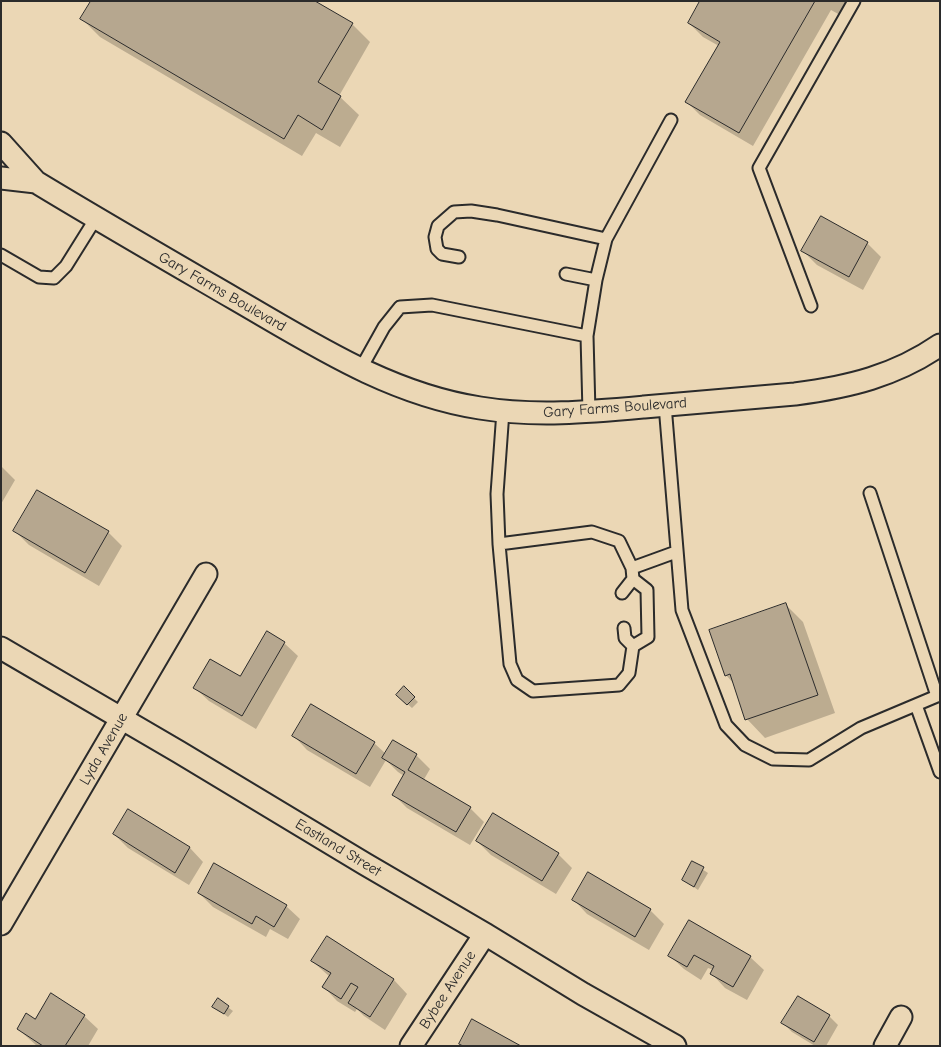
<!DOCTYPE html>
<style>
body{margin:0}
#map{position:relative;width:941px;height:1047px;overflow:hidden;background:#ebd7b5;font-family:"Comic Neue",sans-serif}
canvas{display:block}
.frame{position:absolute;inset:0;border:2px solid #2b2b2b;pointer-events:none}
</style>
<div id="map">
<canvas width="941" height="1047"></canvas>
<div class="frame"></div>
</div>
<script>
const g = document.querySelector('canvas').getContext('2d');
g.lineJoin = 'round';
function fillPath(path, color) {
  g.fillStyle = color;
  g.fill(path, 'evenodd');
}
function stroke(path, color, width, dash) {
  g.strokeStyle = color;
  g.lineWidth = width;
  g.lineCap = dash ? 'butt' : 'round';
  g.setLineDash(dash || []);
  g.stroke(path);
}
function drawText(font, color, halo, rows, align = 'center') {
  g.font = font + ' "Comic Neue",sans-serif';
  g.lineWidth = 4;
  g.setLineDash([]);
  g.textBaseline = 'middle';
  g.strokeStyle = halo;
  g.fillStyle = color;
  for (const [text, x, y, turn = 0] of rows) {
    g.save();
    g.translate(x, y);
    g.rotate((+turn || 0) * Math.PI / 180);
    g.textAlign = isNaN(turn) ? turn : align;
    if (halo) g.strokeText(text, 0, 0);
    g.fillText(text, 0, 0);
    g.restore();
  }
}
fillPath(new Path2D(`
 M 702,1 L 848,1 L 840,15 L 831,10 L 753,146 L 700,115 L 687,102 L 719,46 L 703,37 L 689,23 Z
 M 82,19 L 352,24 L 370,42 L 339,96 L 359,115 L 340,147 L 316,133 L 302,156 L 100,37 Z
 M 867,243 L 881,257 L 863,290 L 817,265 L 803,251 Z
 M 1,466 L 15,480 L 1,504 Z
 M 15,531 L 108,532 L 122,546 L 99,586 L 29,545 Z
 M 785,604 L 803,622 L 835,713 L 765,738 L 747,719 L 734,684 L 726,675 Z
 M 284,643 L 298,656 L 256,729 L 209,701 L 195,688 L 240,678 Z
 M 404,688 L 418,702 L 412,708 L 397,695 Z
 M 294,736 L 374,743 L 386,754 L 416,755 L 430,769 L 423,781 L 470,808 L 484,822 L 470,845 L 407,808 L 393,794 L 404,776 L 398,772 L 386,760 L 370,787 L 307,750 Z
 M 129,811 L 190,848 L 203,862 L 189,885 L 128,848 L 114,834 Z
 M 477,841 L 558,854 L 572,868 L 556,894 L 491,855 Z
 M 693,863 L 708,873 L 698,890 L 684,880 Z
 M 588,874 L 650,910 L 664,924 L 649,950 L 587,914 L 574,900 Z
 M 199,893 L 286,906 L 300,919 L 288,939 L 270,929 L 266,937 L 213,907 Z
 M 690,921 L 750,957 L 764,970 L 747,1000 L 725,988 L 712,974 L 714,970 L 708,968 L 701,980 L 684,969 L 670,956 Z
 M 327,938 L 394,980 L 407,994 L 385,1030 L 364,1016 L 357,1009 L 355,1012 L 337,1001 L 324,987 L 330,977 L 312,961 Z
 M 218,1000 L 233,1011 L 228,1017 L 214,1007 Z
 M 84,1016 L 98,1029 L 88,1046 L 37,1046 L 18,1029 L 35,1021 Z
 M 829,1016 L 838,1025 L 826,1046 L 815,1046 L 792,1032 L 783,1023 Z`), '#0003');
const building = new Path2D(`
 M 91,1 L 315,1 L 353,23 L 318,82 L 341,96 L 322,130 L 298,115 L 284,139 L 80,19 Z
 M 700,1 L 815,1 L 739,133 L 685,102 L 720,42 L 688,23 Z
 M 821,216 L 868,242 L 849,277 L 801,251 Z
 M 37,490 L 109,531 L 85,573 L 13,531 Z
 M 786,603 L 818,695 L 745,720 L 730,674 L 725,676 L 709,630 Z
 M 267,631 L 285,642 L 242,716 L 193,688 L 210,659 L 240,676 Z
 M 404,686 L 415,697 L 407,705 L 396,695 Z
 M 311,704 L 375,742 L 356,774 L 292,736 Z
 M 393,740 L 417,754 L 408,770 L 471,807 L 456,832 L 392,795 L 405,772 L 382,758 Z
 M 128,809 L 190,847 L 175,873 L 113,834 Z
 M 493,813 L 559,853 L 542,881 L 476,841 Z
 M 692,861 L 704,867 L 694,887 L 682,880 Z
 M 214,863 L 287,905 L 274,927 L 256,916 L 252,924 L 198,893 Z
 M 588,872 L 651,909 L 635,937 L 572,900 Z
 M 689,920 L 751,956 L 733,987 L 710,974 L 714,966 L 694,955 L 687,967 L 668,956 Z
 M 327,936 L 394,979 L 370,1017 L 348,1003 L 358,987 L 351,983 L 341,999 L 322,987 L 331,973 L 311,961 Z
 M 51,993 L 85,1015 L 65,1046 L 43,1046 L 17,1029 L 26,1013 L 35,1019 Z
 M 798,996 L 830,1015 L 814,1042 L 781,1023 Z
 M 218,998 L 229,1006 L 224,1014 L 212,1007 Z
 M 472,1019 L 521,1046 L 463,1046 L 459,1044 Z`);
fillPath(building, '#b6a78f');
stroke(building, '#2b2b2b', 1);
const lane = new Path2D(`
 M 1,255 L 39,277 L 54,278 L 66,266 L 96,218
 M 459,257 L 442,254 L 437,249 L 435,237 L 438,226 L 454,212 L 471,211 L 497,215 L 606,239
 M 566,274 L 596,280
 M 811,306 L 759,168 L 854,1
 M 360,370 L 384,327 L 400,307 L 432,305 L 587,336
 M 665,405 L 682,610 L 726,725 L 745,745 L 773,759 L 809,760 L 861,728 L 937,696
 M 503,411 L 497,494 L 499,544 L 510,664 L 517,680 L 533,691 L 619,685 L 629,673 L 633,646 L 648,637 L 647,590 L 633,579 L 632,568 L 676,552
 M 589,412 L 587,336 L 596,280 L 606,239 L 671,120
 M 870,493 L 937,696 L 940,695
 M 499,544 L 592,532 L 619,541 L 632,568
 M 622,593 L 633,579
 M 624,628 L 625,638 L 633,646
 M 916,705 L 940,772`);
const street = new Path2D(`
 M 1,143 L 36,182 C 102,222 168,260 235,299 C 313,344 389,394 480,408 C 535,417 589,412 644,407 C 695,403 745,398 795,394 C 849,387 895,376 940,345
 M 1,178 L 36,182
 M 1,648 L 179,752 L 365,864 L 485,934 L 583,994 L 675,1046
 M 1,924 L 206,574
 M 411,1046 L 485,934
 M 885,1046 L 901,1017`);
stroke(lane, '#2b2b2b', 15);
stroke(street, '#2b2b2b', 25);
stroke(lane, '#ebd7b5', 11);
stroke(street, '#ebd7b5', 21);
drawText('15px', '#2b2b2b', '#ebd7b5', [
 ["Gary Farms Boulevard",222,292,30],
 ["Gary Farms Boulevard",615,408,-4],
 ["Lyda Avenue",104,749,-60],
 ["Eastland Street",338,848,31],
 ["Bybee Avenue",448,990,-57]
]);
</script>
